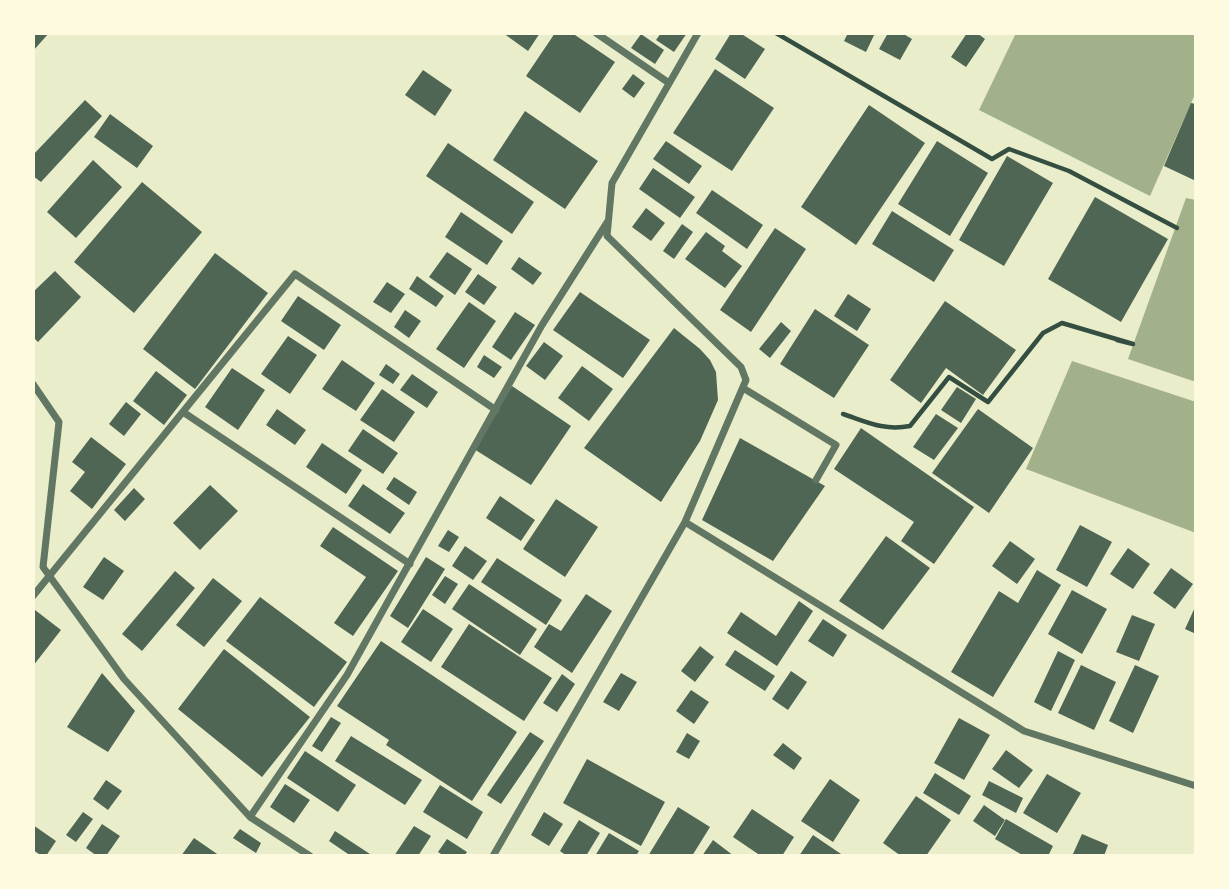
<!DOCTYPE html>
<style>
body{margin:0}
#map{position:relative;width:1229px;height:889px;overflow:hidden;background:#e9edc9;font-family:"Noto Sans",sans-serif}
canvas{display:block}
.frame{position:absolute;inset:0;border:35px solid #fefae0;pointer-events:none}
</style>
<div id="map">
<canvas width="1229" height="889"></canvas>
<div class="frame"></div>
</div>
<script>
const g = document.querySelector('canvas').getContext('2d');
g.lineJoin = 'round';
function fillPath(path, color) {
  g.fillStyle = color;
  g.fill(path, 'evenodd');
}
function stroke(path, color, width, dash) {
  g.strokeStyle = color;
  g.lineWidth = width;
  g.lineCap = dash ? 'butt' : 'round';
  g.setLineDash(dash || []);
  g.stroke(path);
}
fillPath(new Path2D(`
 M 1016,33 L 1196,33 L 1196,92 L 1150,196 L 979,110 Z
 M 1186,198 L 1196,200 L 1196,382 L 1128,359 Z
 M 1072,361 L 1196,402 L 1196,533 L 1026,469 Z`), '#a3b18a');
fillPath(new Path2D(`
 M 33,33 L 49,33 L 33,51 Z
 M 503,33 L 540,33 L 528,51 Z
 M 555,33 L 572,33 L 615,62 L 580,113 L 526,76 Z
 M 661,33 L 687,33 L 674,52 L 656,40 Z
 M 731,33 L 740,33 L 765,49 L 745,79 L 715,59 Z
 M 848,33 L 875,33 L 866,52 L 844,41 Z
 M 888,33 L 902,33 L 912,39 L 900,60 L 879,49 Z
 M 967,33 L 977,33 L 985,39 L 966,67 L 951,57 Z
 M 641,34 L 664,50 L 655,64 L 631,48 Z
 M 715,69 L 774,108 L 732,171 L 673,133 Z
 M 423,70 L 452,90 L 435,116 L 405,95 Z
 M 633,74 L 645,83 L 634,98 L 622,89 Z
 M 85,100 L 102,116 L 41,182 L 33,176 L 33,155 Z
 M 1191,103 L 1196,104 L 1196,181 L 1164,166 Z
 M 869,105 L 925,143 L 856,245 L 801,207 Z
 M 525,111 L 598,161 L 565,209 L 493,160 Z
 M 110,114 L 153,146 L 137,168 L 94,137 Z
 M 666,141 L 702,166 L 689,184 L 653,159 Z
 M 937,141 L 988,173 L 950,236 L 898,204 Z
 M 448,143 L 534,202 L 512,234 L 426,176 Z
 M 1007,156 L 1053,183 L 1004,266 L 959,240 Z
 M 93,160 L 122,187 L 76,238 L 47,212 Z
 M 653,168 L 695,197 L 680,218 L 639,189 Z
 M 142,182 L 202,232 L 134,313 L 74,262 Z
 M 712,190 L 763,225 L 747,249 L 696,213 Z
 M 1095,197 L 1168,239 L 1121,322 L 1048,279 Z
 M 646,208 L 665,223 L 651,241 L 632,227 Z
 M 892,211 L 954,250 L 934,282 L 872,244 Z
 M 461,212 L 503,241 L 487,265 L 445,237 Z
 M 682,224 L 693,232 L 674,259 L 663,251 Z
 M 775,228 L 806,249 L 751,332 L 720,310 Z
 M 706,232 L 725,246 L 722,251 L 742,266 L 725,288 L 685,259 Z
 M 447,252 L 472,269 L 455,295 L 429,277 Z
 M 215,253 L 268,293 L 195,389 L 143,349 Z
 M 519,257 L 542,273 L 533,285 L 511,269 Z
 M 55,271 L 81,297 L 38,342 L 33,337 L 33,292 Z
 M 478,274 L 497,287 L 484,305 L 465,292 Z
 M 417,276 L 444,296 L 436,307 L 409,289 Z
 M 387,282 L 405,294 L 391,313 L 373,302 Z
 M 580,292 L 650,340 L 623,378 L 553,330 Z
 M 848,294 L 871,309 L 857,331 L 834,316 Z
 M 298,296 L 341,325 L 324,350 L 281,321 Z
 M 945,301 L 1016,350 L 983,395 L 946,368 L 921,403 L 890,380 Z
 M 469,302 L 496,321 L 464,368 L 436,349 Z
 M 815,309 L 869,345 L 834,398 L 780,364 Z
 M 405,310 L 421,321 L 409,338 L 394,327 Z
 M 515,312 L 535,325 L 511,360 L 492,347 Z
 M 781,322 L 791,331 L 770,358 L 759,349 Z
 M 674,328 L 700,349 L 710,360 L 716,372 L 718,400 L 700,441 L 661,502 L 584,448 Z
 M 288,336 L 317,355 L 290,394 L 261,374 Z
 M 544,342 L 563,356 L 545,380 L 526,366 Z
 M 484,355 L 502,367 L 494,378 L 477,367 Z
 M 342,360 L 375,383 L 356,411 L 322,389 Z
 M 386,364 L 400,374 L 393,384 L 379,375 Z
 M 582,366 L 613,389 L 589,421 L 558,398 Z
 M 232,368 L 265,390 L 238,430 L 205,407 Z
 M 156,371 L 187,395 L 164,425 L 133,401 Z
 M 412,374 L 438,392 L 427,408 L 400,390 Z
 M 512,386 L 571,426 L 531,485 L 474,449 Z
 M 957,387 L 976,399 L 961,423 L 941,410 Z
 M 382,389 L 415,412 L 394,442 L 360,420 Z
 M 126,402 L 141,414 L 124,436 L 109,424 Z
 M 277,409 L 306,430 L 295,445 L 266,425 Z
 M 978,409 L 1033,448 L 989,513 L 932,473 Z
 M 936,414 L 958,428 L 934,460 L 913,447 Z
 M 861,428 L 974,507 L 934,564 L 901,541 L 914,522 L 834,469 Z
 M 363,429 L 398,453 L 383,474 L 348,451 Z
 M 91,437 L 126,464 L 92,509 L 70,491 L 85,472 L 72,462 Z
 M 740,438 L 825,486 L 773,561 L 702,520 Z
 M 322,443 L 362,470 L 346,494 L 306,467 Z
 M 394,477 L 417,492 L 409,505 L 386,489 Z
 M 363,484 L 405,513 L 390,534 L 348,506 Z
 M 210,485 L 238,511 L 200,550 L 173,523 Z
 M 134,488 L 145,499 L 125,521 L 114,510 Z
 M 500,496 L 535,520 L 521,541 L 486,518 Z
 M 556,499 L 598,527 L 565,577 L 523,549 Z
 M 1080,525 L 1112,542 L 1087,587 L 1056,570 Z
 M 333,527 L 398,571 L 353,636 L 334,623 L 366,577 L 320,546 Z
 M 448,530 L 459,537 L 449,552 L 438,546 Z
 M 886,536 L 930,568 L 883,630 L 839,601 Z
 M 1010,541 L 1035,559 L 1017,584 L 992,566 Z
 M 465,546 L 487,561 L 473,580 L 452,566 Z
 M 1128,548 L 1150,564 L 1133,589 L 1110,574 Z
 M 104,557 L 124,571 L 103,600 L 83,587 Z
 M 426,557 L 445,569 L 408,628 L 390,616 Z
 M 497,558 L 562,600 L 546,625 L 481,582 Z
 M 1171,568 L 1193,584 L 1175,609 L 1153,593 Z
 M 1037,570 L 1061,585 L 993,697 L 951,672 L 999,591 L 1018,603 Z
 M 175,571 L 195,588 L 142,651 L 122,634 Z
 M 445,576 L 458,584 L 445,604 L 432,595 Z
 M 213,578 L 242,601 L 204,647 L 176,625 Z
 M 469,584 L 537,629 L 520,655 L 452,609 Z
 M 1072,590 L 1107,609 L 1082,654 L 1048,634 Z
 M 586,594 L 612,611 L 572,673 L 534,647 L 549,624 L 561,631 Z
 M 260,597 L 347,662 L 314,707 L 226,641 Z
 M 799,601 L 813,611 L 777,666 L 727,633 L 741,612 L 776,636 Z
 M 1196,605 L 1196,634 L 1185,629 Z
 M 423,609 L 453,629 L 431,662 L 401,642 Z
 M 35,610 L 61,630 L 33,666 L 33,612 Z
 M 1132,615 L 1155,624 L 1139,661 L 1116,652 Z
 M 823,619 L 847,635 L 833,657 L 808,641 Z
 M 469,624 L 552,678 L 524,721 L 441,667 Z
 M 381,641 L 517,732 L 472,801 L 386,745 L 389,740 L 337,706 Z
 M 700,646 L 714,657 L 695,682 L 681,671 Z
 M 224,649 L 310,717 L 262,777 L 178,709 Z
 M 735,650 L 775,676 L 765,691 L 725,665 Z
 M 1058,651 L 1075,660 L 1051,711 L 1034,702 Z
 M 1081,665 L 1116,682 L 1094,730 L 1058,713 Z
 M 1135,665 L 1159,676 L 1133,733 L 1109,721 Z
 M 791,671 L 807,682 L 788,710 L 772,699 Z
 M 102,673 L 135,711 L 108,752 L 67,727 Z
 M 621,673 L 637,682 L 619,711 L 603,702 Z
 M 562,674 L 575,684 L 557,712 L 543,703 Z
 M 691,690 L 709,702 L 694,724 L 676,711 Z
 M 331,717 L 341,723 L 322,752 L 312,746 Z
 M 959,718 L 990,735 L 964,780 L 934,763 Z
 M 530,732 L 544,741 L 501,804 L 487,795 Z
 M 687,733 L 700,741 L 689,759 L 676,752 Z
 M 351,736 L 422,780 L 405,805 L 335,761 Z
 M 783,743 L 802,758 L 794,770 L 773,755 Z
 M 1006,750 L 1033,770 L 1019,788 L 992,769 Z
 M 305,751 L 356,785 L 338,812 L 287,778 Z
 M 587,759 L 665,802 L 641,846 L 563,803 Z
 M 935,773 L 971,796 L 959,815 L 923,793 Z
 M 1047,774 L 1081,793 L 1057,833 L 1023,813 Z
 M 830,779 L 860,800 L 833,842 L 801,821 Z
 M 106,780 L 122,791 L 108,810 L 93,799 Z
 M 989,781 L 1023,798 L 1016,813 L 982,795 Z
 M 285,784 L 310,800 L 294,823 L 270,807 Z
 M 440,785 L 483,812 L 467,839 L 423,812 Z
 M 916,796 L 951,820 L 926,856 L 901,856 L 883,843 Z
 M 984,805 L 1005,820 L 995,836 L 973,821 Z
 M 678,807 L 710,827 L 692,856 L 648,856 Z
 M 752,809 L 794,837 L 782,856 L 761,856 L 733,837 Z
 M 83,812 L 93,819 L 76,842 L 66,835 Z
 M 544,812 L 563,824 L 549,846 L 531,835 Z
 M 1006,819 L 1053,846 L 1048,856 L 1024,856 L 995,839 Z
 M 579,820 L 600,833 L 586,856 L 567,856 L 560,851 Z
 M 102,824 L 120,836 L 106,856 L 97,856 L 86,848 Z
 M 33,825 L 56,841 L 46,856 L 42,856 L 33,850 Z
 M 414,826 L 431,836 L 418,856 L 394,856 Z
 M 240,829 L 261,843 L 256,853 L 233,838 Z
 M 335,831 L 373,856 L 351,856 L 329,841 Z
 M 609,833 L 639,851 L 636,856 L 595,856 Z
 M 1082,834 L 1108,845 L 1104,856 L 1072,856 Z
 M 813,835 L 844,856 L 799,856 Z
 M 194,838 L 220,856 L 181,856 Z
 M 447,839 L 467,852 L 464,856 L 444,856 L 438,852 Z
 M 713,840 L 734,856 L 702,856 Z`), '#4f6655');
stroke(new Path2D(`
 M 776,33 L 992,159 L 1009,149 L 1069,171 L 1177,228
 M 843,414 C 867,422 884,431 910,426 L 949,377 L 988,402 L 1043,333 L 1062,323 L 1133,344 L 1117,340`), '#344e41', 4.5);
stroke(new Path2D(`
 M 596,33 L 669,83
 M 33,384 L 59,422 L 43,567 L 124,679 L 250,817 L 310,856
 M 743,388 L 836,445 L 816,480
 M 183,412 L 410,564
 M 685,522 L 1024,731 L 1196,786
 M 33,596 L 295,274 L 496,410
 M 250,817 L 347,675 L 542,325 L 608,221
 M 493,856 L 685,522 L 746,380 L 741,367 L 607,236 L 612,183 L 698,33`), '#617663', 7);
</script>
